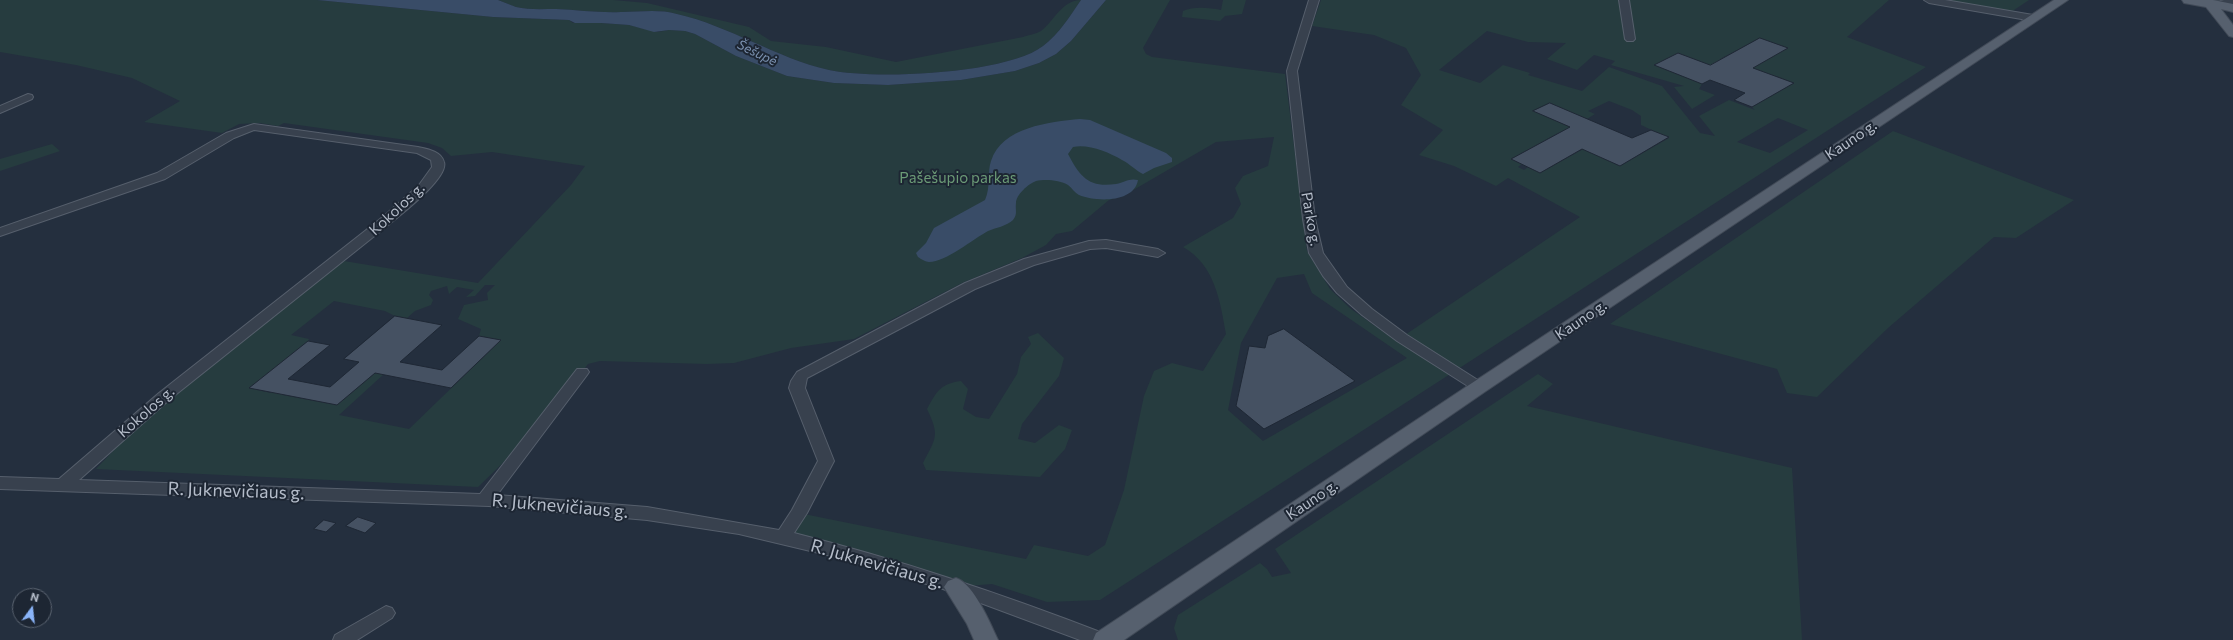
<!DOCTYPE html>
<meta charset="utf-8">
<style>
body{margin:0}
#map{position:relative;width:2233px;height:640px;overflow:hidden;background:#242f3e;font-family:Commissioner,sans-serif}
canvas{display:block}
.north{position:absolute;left:12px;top:588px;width:40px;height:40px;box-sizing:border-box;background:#1d2633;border:1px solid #59626f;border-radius:50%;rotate:15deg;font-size:11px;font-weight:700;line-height:16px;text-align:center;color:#b4bcc9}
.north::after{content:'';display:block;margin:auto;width:14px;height:18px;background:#8ab4f8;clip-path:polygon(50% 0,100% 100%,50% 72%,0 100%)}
</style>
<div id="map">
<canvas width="2233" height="640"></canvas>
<div class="north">N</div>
</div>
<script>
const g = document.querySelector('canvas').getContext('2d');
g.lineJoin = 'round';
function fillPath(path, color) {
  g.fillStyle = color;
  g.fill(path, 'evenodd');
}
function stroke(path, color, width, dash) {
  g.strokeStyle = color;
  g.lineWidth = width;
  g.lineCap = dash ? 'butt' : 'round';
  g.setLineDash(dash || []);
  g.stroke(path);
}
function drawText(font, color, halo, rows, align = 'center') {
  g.font = font + ' Commissioner,sans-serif';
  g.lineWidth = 4;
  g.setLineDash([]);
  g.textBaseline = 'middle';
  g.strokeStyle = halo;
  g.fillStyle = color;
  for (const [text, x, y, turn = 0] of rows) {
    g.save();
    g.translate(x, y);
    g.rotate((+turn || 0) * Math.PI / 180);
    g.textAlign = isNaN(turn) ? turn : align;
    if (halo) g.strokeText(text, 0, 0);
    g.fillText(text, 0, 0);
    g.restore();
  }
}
fillPath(new Path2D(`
 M 0,0 L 317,0 L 493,17 L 569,20 L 573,23 L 601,23 L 629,25 L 658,32 L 669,30 L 685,31 L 695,34 L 736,56 L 787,76 L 834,83 L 888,85 L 961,80 L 1015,71 L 1039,63 L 1056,54 L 1071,41 L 1106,0 L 1170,0 L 1143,48 L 1146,54 L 1152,57 L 1285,74 L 1307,251 L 1330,289 L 1351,309 L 1396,341 L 1580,217 L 1508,178 L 1496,186 L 1454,166 L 1419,155 L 1443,130 L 1401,105 L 1421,75 L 1406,48 L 1374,35 L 1312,26 L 1321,0 L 1889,0 L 1847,37 L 1926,67 L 1100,600 L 1047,602 L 992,584 L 956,587 L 783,537 L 799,513 L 1026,559 L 1034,545 L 1088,556 L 1105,545 L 1124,490 L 1144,396 L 1154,371 L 1172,363 L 1203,371 L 1226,334 C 1220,301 1215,265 1183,247 L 1233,218 L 1241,204 L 1235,188 L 1243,176 L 1268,166 L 1274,137 L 1216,142 L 1123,196 L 1109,200 L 1072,231 L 1056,234 L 1046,245 L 1022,258 L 962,283 L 854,339 L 791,348 L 734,363 L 707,364 L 600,361 L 588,364 L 540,427 L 478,487 L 96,469 L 172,389 L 373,236 L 344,261 L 478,283 L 571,185 L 585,166 L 492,152 L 451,156 L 442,148 L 428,143 L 284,123 L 278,126 L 260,123 L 239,124 L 222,133 L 144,122 L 180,101 L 132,78 L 76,65 L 0,52 ZM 1487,31 L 1528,42 L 1566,43 L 1547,59 L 1577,70 L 1594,55 L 1615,61 L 1611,65 L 1684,86 L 1674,87 L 1692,109 L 1715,95 L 1699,89 L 1702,84 L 1655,65 L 1678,53 L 1720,69 L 1720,59 L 1760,38 L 1788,48 L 1727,71 L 1761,84 L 1776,76 L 1794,83 L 1752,107 L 1755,110 L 1729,100 L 1699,116 L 1715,136 L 1700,133 L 1662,86 L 1609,67 L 1582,91 L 1528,75 L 1530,73 L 1503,65 L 1480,83 L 1439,70 ZM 1609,101 L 1632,110 L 1641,116 L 1641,125 L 1669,138 L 1620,166 L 1602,158 L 1612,152 L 1587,147 L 1540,173 L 1528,167 L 1524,170 L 1518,167 L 1522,164 L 1511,159 L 1558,133 L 1579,131 L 1534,111 L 1550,103 L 1587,119 L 1595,114 L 1588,111 ZM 1778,118 L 1808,130 L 1770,153 L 1737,142 ZM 1304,274 L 1312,293 L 1407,358 L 1263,441 L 1228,410 L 1241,343 L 1277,278 ZM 485,285 L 495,285 L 487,293 L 488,300 L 464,305 L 458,319 L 481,329 L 479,336 L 501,340 L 409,429 L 339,415 L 384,374 L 375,373 L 337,405 L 283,395 L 277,388 L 271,393 L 249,388 L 308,341 L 309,339 L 291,335 L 334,301 L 385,311 L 395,316 L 407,318 L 415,311 L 431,305 L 433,300 L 429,295 L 431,291 L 447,286 L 449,294 L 457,287 L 474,290 L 466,297 L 475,296 Z
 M 498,0 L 613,0 L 647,3 L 749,27 L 771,41 L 826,47 L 896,62 L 1023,37 C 1028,35 1036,34 1041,31 C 1054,21 1062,0 1081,0 C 1070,16 1059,34 1043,46 C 1007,74 874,80 829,70 C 776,58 730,26 677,14 C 659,9 640,12 621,12 C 600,13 578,10 556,9 C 543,9 528,10 516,7 C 510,5 504,2 498,0 Z
 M 1223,0 L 1246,0 L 1242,14 L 1225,16 L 1220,21 L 1182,17 L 1183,11 C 1194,6 1210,8 1221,10 Z
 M 1929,0 L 2029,0 L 2008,14 Z
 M 1893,131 L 2074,200 L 2016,238 L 1994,237 L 1888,328 L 1817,397 L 1787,393 L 1777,369 L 1610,324 Z
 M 52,144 L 60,151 L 0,171 L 0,159 Z
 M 1038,333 L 1064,358 L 1059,376 L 1022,424 L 1018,439 L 1035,443 L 1059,425 L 1072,430 L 1065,449 L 1040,477 L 926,470 L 923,463 C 936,438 940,436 927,409 C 937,391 940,384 961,381 L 968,389 L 963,409 L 976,417 L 989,419 L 1017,374 L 1021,357 L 1031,344 L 1028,337 Z
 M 1538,374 L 1553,384 L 1527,406 L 1792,468 L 1802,640 L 1178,640 L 1174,628 L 1178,615 L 1260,563 L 1267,569 L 1272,577 L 1291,573 L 1275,549 Z`), '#263c3f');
fillPath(new Path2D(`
 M 317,0 L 498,0 C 504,2 510,5 516,7 C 528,10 543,9 556,9 C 578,10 600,13 621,12 C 640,12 659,9 677,14 C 730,26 776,58 829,70 C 874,80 1007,74 1043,46 C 1059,34 1070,16 1081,0 L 1106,0 L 1071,41 L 1056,54 L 1039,63 L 1015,71 L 961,80 L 888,85 L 834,83 L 787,76 L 736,56 L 695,34 L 685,31 L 669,30 L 654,32 L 629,25 L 601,23 L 575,23 L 569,20 L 493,17 Z
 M 1080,119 L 1090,120 L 1166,153 L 1172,158 L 1172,162 L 1154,168 L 1143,174 C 1135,170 1130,164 1122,160 C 1108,152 1089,144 1073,147 L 1068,154 C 1080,177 1089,188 1116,184 C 1125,182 1129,178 1138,180 C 1134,203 1096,202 1079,195 C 1075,193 1072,188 1068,185 C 1060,180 1045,179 1036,181 C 1028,184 1016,195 1016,203 C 1015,210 1018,214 1013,220 C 1007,226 995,228 988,231 C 973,239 946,262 929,262 C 926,262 921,259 918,257 L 916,253 L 926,243 L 934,228 L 985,200 C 991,187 987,173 991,161 C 1002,127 1049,122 1080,119 Z`), '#394c67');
const building = new Path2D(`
 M 1760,38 L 1788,48 L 1753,68 L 1794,83 L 1752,107 L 1734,100 L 1745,93 L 1710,80 L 1702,84 L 1654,65 L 1678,53 L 1710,65 Z
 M 1550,103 L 1632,138 L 1651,130 L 1669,137 L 1620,166 L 1582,149 L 1540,173 L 1511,159 L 1570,127 L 1533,111 Z
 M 395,316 L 442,325 L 400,362 L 442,370 L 479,336 L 501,340 L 451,388 L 375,373 L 337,405 L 249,388 L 308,341 L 330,345 L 288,379 L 330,387 L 359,362 L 344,359 Z
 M 1284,329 L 1355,381 L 1264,429 L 1236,406 L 1249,346 L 1265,348 L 1268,336 Z
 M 358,517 L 376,523 L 365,533 L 346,526 Z
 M 324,520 L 336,523 L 326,532 L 314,529 Z`);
fillPath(building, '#455162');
stroke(building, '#1f2835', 1);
const minor = new Path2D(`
 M 1309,0 L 1319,0 L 1297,71 L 1315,219 L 1323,253 L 1347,287 L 1372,309 L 1407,335 L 1484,384 L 1486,387 L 1484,390 L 1474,390 L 1397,341 L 1362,315 L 1337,293 L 1323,276 L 1309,253 L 1303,219 L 1287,71 Z
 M 1619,0 L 1629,0 L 1635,39 L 1633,41 L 1627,41 L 1625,39 Z
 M 1924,0 L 1945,0 L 2033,15 L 2038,18 L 2033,21 L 1929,3 Z
 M 2224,0 L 2233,0 L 2233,4 L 2212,8 L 2207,5 Z
 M 28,94 L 32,95 L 33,97 L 32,99 L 0,113 L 0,106 Z
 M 254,124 L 418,147 C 427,149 441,151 444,162 C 449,177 404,212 392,222 L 169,400 L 79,480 L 480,494 L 577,369 L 587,369 L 589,372 L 587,375 L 497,495 L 647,507 L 779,530 L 792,510 L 818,461 L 789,388 L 791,381 L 797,372 L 965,283 L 1024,259 L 1089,241 L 1106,240 L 1158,249 L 1165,253 L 1158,257 L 1106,248 L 1090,249 L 1034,265 L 975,289 L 807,378 L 805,388 L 834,461 L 807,513 L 794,533 C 901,560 1005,595 1108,635 L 1110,640 L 1080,640 L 943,589 L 844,559 L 739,534 L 647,520 L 489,506 L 0,489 L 0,477 L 59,479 L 159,393 L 384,216 L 419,185 L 432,167 L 431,160 L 417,153 L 254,130 L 234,138 L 165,179 L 0,236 L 0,228 L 157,173 L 226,133 Z
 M 386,606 L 392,608 L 395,613 L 392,618 L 357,640 L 333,640 L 335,635 Z`);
const major = new Path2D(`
 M 2054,0 L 2068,0 L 1486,391 L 1124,640 L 1093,640 L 1096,633 L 1472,383 Z
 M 2182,0 L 2213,0 L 2233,4 L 2233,12 L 2221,9 L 2233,25 L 2233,37 L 2229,36 L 2206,7 L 2184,3 Z
 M 956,578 C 974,584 990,623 998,640 L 974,640 L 967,624 L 944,587 L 948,581 Z`);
stroke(minor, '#565f6c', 2);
stroke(major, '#414a57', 2);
fillPath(minor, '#38414e');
fillPath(major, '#56606e');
drawText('italic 13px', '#7c92b1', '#1d2633', [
 ["Šešupė",757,53,26]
]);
drawText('15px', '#b4bcc9', '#1d2633', [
 ["Kauno g.",1851,140,-34],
 ["Kokolos g.",397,209,-43],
 ["Parko g.",1311,219,80],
 ["Kauno g.",1581,320,-34],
 ["Kokolos g.",146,412,-41],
 ["Kauno g.",1312,500,-34]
]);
drawText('15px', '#6b9a76', '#1d2633', [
 ["Pašešupio parkas",958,178]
]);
drawText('18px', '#b4bcc9', '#1d2633', [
 ["R. Juknevičiaus g.",236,491,2],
 ["R. Juknevičiaus g.",560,506,5],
 ["R. Juknevičiaus g.",877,564,16]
]);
</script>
